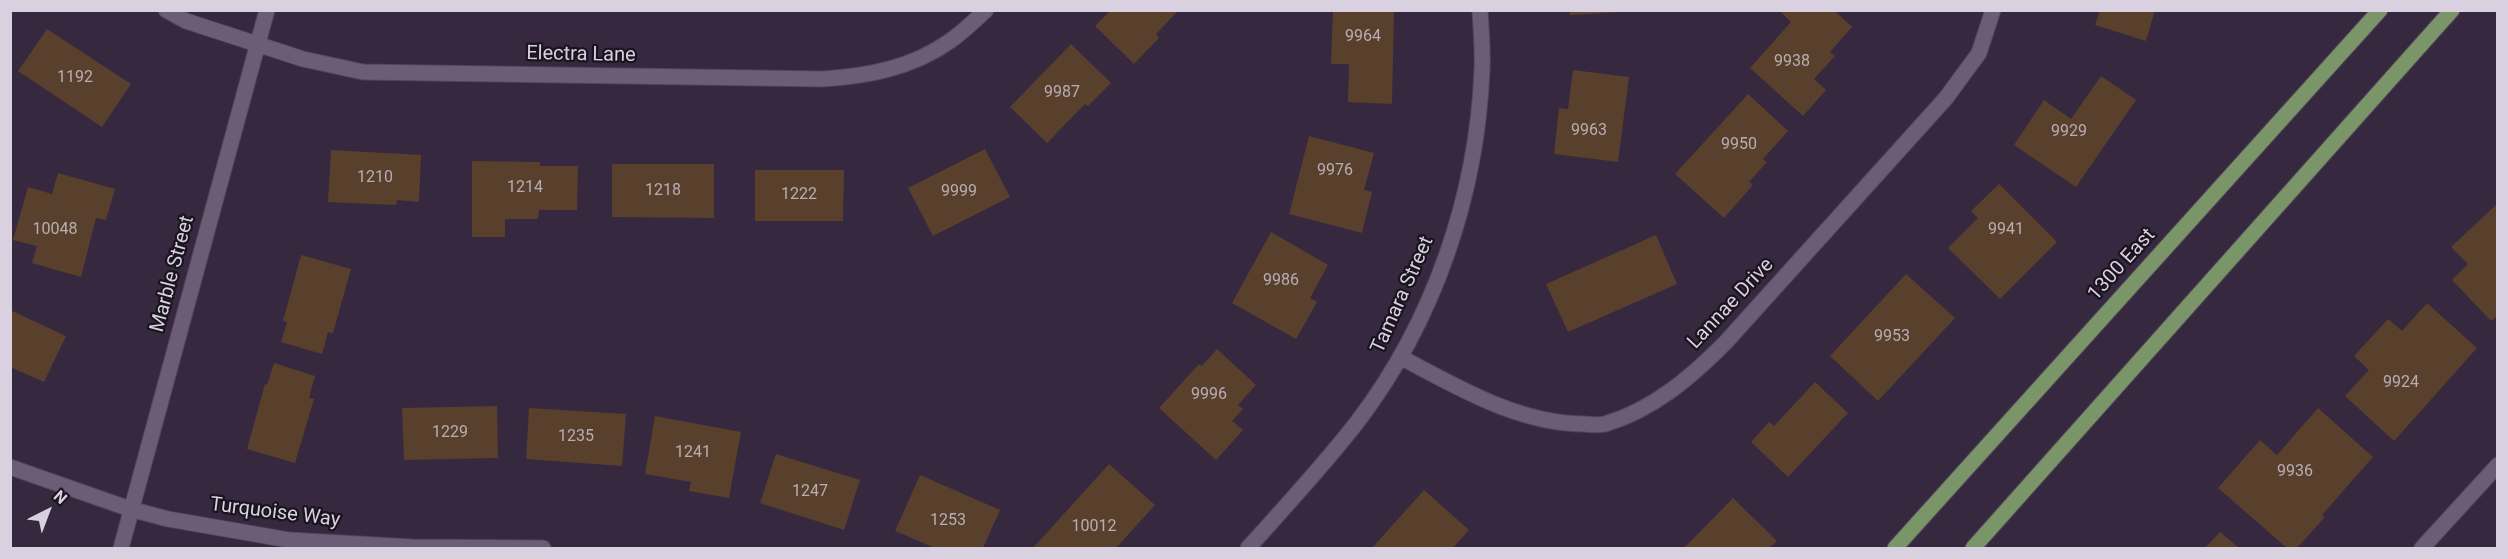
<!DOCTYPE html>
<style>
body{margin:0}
#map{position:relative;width:2508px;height:559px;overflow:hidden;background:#36283f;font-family:Roboto,sans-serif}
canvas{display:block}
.frame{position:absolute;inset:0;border:12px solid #d9d1e0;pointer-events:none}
.north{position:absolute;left:18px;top:481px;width:60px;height:60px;-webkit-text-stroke:4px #1a141e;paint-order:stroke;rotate:42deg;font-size:16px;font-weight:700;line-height:24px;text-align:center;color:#d9d1e0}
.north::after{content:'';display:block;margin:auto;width:21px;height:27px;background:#d9d1e0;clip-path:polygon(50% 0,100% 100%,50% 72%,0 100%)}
</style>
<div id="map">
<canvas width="2508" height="559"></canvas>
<div class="frame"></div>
<div class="north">N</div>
</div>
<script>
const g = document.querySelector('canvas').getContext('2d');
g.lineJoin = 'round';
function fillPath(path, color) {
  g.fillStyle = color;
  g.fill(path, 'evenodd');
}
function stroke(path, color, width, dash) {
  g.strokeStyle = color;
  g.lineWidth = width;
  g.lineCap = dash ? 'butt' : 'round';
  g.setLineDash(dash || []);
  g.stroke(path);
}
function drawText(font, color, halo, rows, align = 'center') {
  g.font = font + ' Roboto,sans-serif';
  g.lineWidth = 4.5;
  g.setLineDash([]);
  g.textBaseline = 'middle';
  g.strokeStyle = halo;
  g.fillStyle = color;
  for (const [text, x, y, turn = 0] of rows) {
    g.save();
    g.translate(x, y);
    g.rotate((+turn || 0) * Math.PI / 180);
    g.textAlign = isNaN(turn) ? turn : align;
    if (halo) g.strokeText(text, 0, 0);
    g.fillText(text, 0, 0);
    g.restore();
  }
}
fillPath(new Path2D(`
 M 1111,10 L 1179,10 L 1156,34 L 1159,38 L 1134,64 L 1095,26 Z
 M 1333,10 L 1394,10 L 1392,104 L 1348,102 L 1349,64 L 1331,64 Z
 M 1569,10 L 1621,10 L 1621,12 L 1570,15 Z
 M 1779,10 L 1834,10 L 1852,27 L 1830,52 L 1835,56 L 1814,79 L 1826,90 L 1803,116 L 1750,68 L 1791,22 Z
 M 2100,10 L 2155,10 L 2146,41 L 2095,25 Z
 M 47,29 L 131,84 L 102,127 L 18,71 Z
 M 1071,44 L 1111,83 L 1088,106 L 1085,104 L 1047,143 L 1010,107 Z
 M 1573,70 L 1629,77 L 1618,162 L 1554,154 L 1559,108 L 1568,109 Z
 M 2101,76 L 2136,100 L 2076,187 L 2014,145 L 2044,100 L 2071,119 Z
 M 1748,94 L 1788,131 L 1763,159 L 1767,162 L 1749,182 L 1753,185 L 1724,218 L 1675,174 Z
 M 1309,136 L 1374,153 L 1364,190 L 1372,192 L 1362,233 L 1289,214 Z
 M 985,149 L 1010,197 L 933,236 L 908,188 Z
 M 331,150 L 421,155 L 419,202 L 397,200 L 396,205 L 328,202 Z
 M 472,161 L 540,162 L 540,166 L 578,166 L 577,210 L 539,210 L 538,219 L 505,219 L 505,237 L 472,237 Z
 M 612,164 L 714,164 L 714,218 L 612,217 Z
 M 755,170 L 844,170 L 843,221 L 755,221 Z
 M 58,173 L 115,189 L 106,220 L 96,218 L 81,277 L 32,263 L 37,246 L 13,240 L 28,187 L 52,194 Z
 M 1999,184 L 2057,242 L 2000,299 L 1948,248 L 1978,218 L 1971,211 Z
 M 2498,203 L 2498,315 L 2491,321 L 2452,280 L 2468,264 L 2451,247 Z
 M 1271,232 L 1328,265 L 1310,298 L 1317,302 L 1296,339 L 1232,303 Z
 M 1656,235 L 1677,284 L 1568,332 L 1546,284 Z
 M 301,255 L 351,269 L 333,333 L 328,332 L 322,354 L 281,342 L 287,322 L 283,321 Z
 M 1906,274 L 1955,318 L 1878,401 L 1830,356 Z
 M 2427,303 L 2477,348 L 2394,441 L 2345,396 L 2369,370 L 2354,356 L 2388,319 L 2402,331 Z
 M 10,310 L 66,336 L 44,382 L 10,367 Z
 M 1217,349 L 1256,385 L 1238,405 L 1243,409 L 1232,421 L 1243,430 L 1216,460 L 1159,408 L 1199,364 L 1202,366 Z
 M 274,363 L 315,376 L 309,398 L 314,399 L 295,463 L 247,449 L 265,384 L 267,385 Z
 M 1815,382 L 1848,413 L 1788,477 L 1751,442 L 1769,422 L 1774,426 Z
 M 497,406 L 498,458 L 404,460 L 402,408 Z
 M 529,408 L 626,414 L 622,466 L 526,459 Z
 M 2318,408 L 2373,457 L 2322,515 L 2325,517 L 2297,548 L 2287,548 L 2218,488 L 2260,440 L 2277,455 Z
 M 655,416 L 741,432 L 729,498 L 689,491 L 691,482 L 645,474 Z
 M 776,454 L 860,480 L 844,530 L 760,503 Z
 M 1109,464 L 1155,505 L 1116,548 L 1033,548 Z
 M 920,475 L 1000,510 L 983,548 L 935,548 L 895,531 Z
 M 1424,490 L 1469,530 L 1453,548 L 1372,548 Z
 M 1733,498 L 1777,541 L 1769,548 L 1684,548 Z
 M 2220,532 L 2239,548 L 2205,548 Z`), '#58402d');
const minor = new Path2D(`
 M 166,10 L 186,21 L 303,59 L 363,72 L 823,79 C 868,76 912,68 950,41 C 963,32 974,21 986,10
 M 1400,357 C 1458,387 1516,423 1583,424 C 1590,424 1598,426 1605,424 C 1653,410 1691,377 1725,343 L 1946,98 L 1979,53 L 1993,10
 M 10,467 L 130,509 L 168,519 L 289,540 L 411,547 L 543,548
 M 121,548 L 267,10
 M 1248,548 C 1285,507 1324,465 1358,421 C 1434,321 1477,195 1482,70 C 1483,50 1481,30 1480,10
 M 2422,548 L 2498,465`);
const major = new Path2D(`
 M 1895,548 L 2380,10
 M 1973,548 L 2452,10`);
stroke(minor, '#52465a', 17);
stroke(major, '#52465a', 17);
stroke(minor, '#6c5d77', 15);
stroke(major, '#7a9669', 15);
drawText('16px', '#b9adb3', null, [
 ["9964",1363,37],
 ["9938",1792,62],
 ["1192",75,78],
 ["9987",1062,93],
 ["9963",1589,131],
 ["9929",2069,132],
 ["9950",1739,145],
 ["9976",1335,171],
 ["1210",375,178],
 ["1214",525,188],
 ["1218",663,191],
 ["9999",959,192],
 ["1222",799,195],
 ["10048",55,230],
 ["9941",2006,230],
 ["9986",1281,281],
 ["9953",1892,337],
 ["9924",2401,383],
 ["9996",1209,395],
 ["1229",450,433],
 ["1235",576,437],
 ["1241",693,453],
 ["9936",2295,472],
 ["1247",810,492],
 ["1253",948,521],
 ["10012",1094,527]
]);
drawText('20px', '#d9d1e0', '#1a141e', [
 ["Electra Lane",581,55,1],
 ["1300 East",2122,265,-48],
 ["Marble Street",173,274,-75],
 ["Tamara Street",1403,295,-66],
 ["Lannae Drive",1731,304,-47],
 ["Turquoise Way",275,513,7]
]);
</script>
